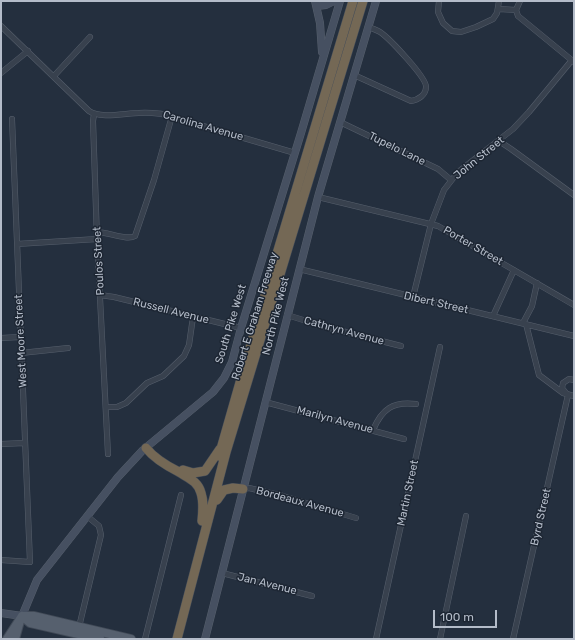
<!DOCTYPE html>
<style>
body{margin:0}
#map{position:relative;width:575px;height:640px;overflow:hidden;background:#242f3e;font-family:Rubik,sans-serif}
canvas{display:block}
.frame{position:absolute;inset:0;border:2px solid #b4bcc9;pointer-events:none}
.scale{position:absolute;left:433px;top:610px;width:64px;height:18px;box-sizing:border-box;border:2px solid #b4bcc9;border-top:0;padding-left:5px;font-size:12px;line-height:14px;white-space:nowrap;color:#b4bcc9;-webkit-text-stroke:3px #1d2633;paint-order:stroke}
</style>
<div id="map">
<canvas width="575" height="640"></canvas>
<div class="frame"></div>
<div class="scale">100 m</div>
</div>
<script>
const g = document.querySelector('canvas').getContext('2d');
g.lineJoin = 'round';
function stroke(path, color, width, dash) {
  g.strokeStyle = color;
  g.lineWidth = width;
  g.lineCap = dash ? 'butt' : 'round';
  g.setLineDash(dash || []);
  g.stroke(path);
}
function drawText(font, color, halo, rows, align = 'center') {
  g.font = font + ' Rubik,sans-serif';
  g.lineWidth = 3;
  g.setLineDash([]);
  g.textBaseline = 'middle';
  g.strokeStyle = halo;
  g.fillStyle = color;
  for (const [text, x, y, turn = 0] of rows) {
    g.save();
    g.translate(x, y);
    g.rotate((+turn || 0) * Math.PI / 180);
    g.textAlign = isNaN(turn) ? turn : align;
    if (halo) g.strokeText(text, 0, 0);
    g.fillText(text, 0, 0);
    g.restore();
  }
}
const minor = new Path2D(`
 M 439,1 L 438,12 L 443,23 L 452,31 L 461,32 L 476,27 L 493,19 L 497,13 L 499,1
 M 520,1 L 516,10 L 518,16 L 574,62
 M 499,9 L 516,10
 M 1,26 L 89,111 C 100,119 126,113 139,113 C 147,112 154,113 162,114 L 295,153
 M 1,73 L 28,51
 M 354,75 L 411,101 C 418,100 426,95 426,87 C 427,78 389,38 380,32 C 377,30 373,29 369,27
 M 54,76 L 90,37
 M 94,114 L 93,121 L 97,239 L 108,454
 M 340,122 L 438,169 L 451,180
 M 499,141 L 511,149 L 574,195
 M 318,197 L 438,226 L 574,305
 M 97,232 C 108,232 127,241 135,236 L 154,180 L 172,116
 M 17,244 L 97,239
 M 299,269 L 574,336
 M 100,295 L 114,297 L 241,328
 M 413,297 L 431,224 L 444,190 L 458,172 L 513,129 L 529,112 L 572,60
 M 287,315 L 326,327 L 401,346
 M 493,316 L 514,270
 M 523,323 L 532,306 L 537,283
 M 526,324 L 539,375 L 563,393 L 574,396
 M 1,338 L 20,337
 M 21,353 L 68,348
 M 566,393 L 562,388 L 563,383 L 569,379 L 574,380
 M 265,402 L 404,439
 M 106,407 L 117,407 L 126,403 L 147,383 L 163,376 L 184,356 L 189,345 L 193,317
 M 373,430 C 382,409 393,401 416,404
 M 1,444 L 25,443
 M 243,489 L 249,488 L 283,496 L 356,518
 M 1,560 L 30,562 L 12,119
 M 222,573 L 312,596
 M 79,627 L 101,535 L 99,526 L 87,516
 M 145,639 L 181,495
 M 376,639 L 440,347
 M 440,639 L 466,516
 M 513,639 L 568,395`);
const secondary = new Path2D(`
 M 315,1 L 320,23 L 322,52
 M 317,6 L 326,5 L 334,1
 M 1,613 L 22,616 L 37,580 L 118,477 L 143,450 L 213,392 L 224,378 L 232,362 L 241,328 L 301,133 L 340,1
 M 205,639 L 318,197 L 376,1`);
const primary = new Path2D(`
 M 22,616 L 34,616 L 131,639
 M 22,616 L 30,623 L 100,639
 M 7,639 L 22,616
 M 15,639 L 20,621`);
const motorway = new Path2D(`
 M 146,448 C 154,458 167,466 179,472 C 188,478 198,481 201,493 C 204,502 203,511 202,521
 M 219,456 L 273,267 L 353,1
 M 183,470 L 193,473 L 205,471 L 220,449
 M 217,500 L 224,490 L 233,488 L 243,489
 M 177,639 L 226,452 L 363,1`);
stroke(minor, '#565f6c', 6);
stroke(secondary, '#565f6c', 8);
stroke(primary, '#414a57', 10);
stroke(motorway, '#434c59', 10);
stroke(minor, '#38414e', 5);
stroke(secondary, '#465061', 7);
stroke(primary, '#56606e', 8);
stroke(motorway, '#746855', 9);
drawText('11px', '#b4bcc9', '#1d2633', [
 ["Carolina Avenue",203,126,16],
 ["Tupelo Lane",397,149,26],
 ["John Street",479,158,-39],
 ["Porter Street",473,246,30],
 ["Poulos Street",99,261,-93],
 ["Dibert Street",436,303,13],
 ["Russell Avenue",171,311,14],
 ["Robert E Graham Freeway",255,316,-73],
 ["North Pike West",276,316,-76],
 ["South Pike West",231,324,-73],
 ["Cathryn Avenue",344,331,15],
 ["West Moore Street",21,341,-93],
 ["Marilyn Avenue",335,420,15],
 ["Martin Street",408,493,-78],
 ["Bordeaux Avenue",300,502,15],
 ["Byrd Street",541,517,-77],
 ["Jan Avenue",267,584,14]
]);
</script>
